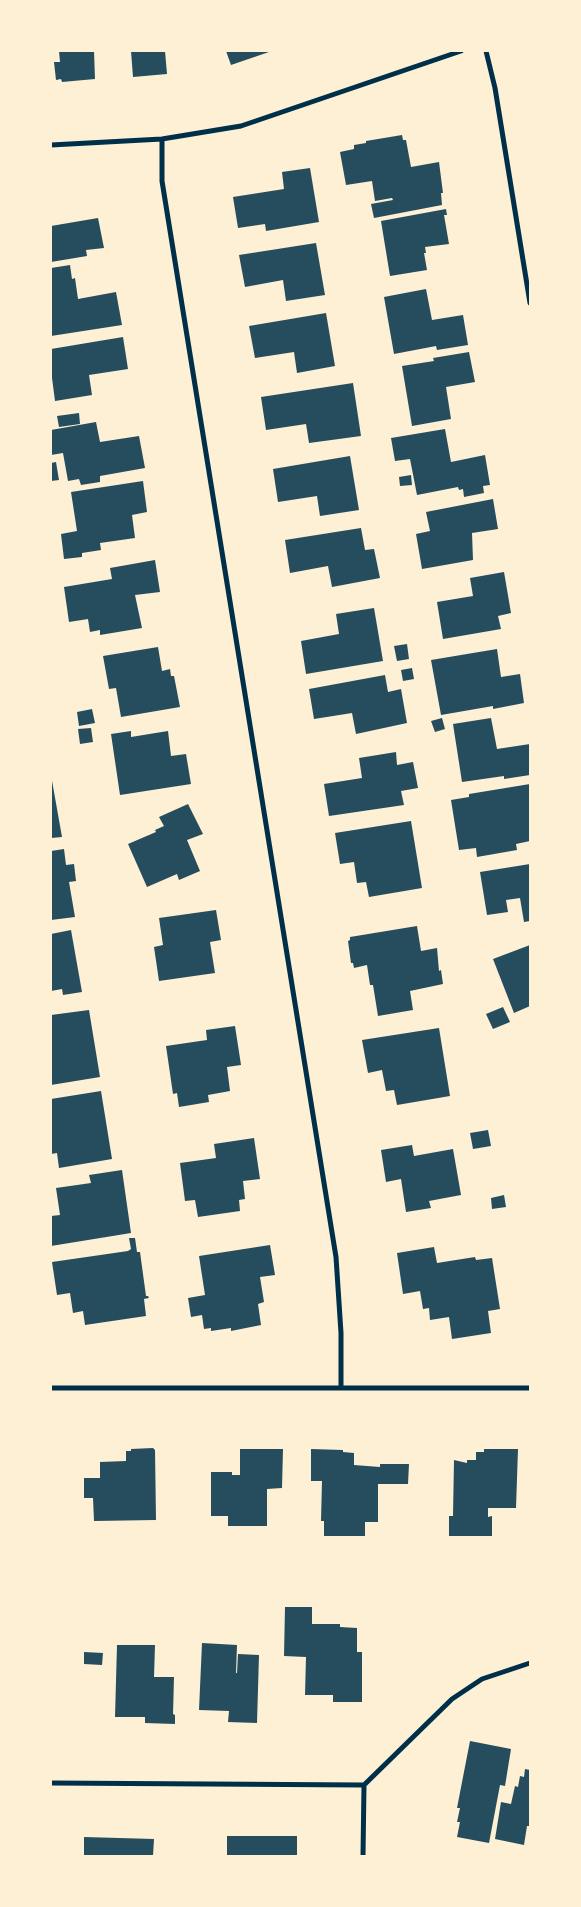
<!DOCTYPE html>
<style>
body{margin:0}
#map{position:relative;width:581px;height:1907px;overflow:hidden;background:#fdf0d5;font-family:"DM Sans",sans-serif}
canvas{display:block}
.frame{position:absolute;inset:0;border:52px solid #fdf0d5;pointer-events:none}
</style>
<div id="map">
<canvas width="581" height="1907"></canvas>
<div class="frame"></div>
</div>
<script>
const g = document.querySelector('canvas').getContext('2d');
g.lineJoin = 'round';
function fillPath(path, color) {
  g.fillStyle = color;
  g.fill(path, 'evenodd');
}
function stroke(path, color, width, dash) {
  g.strokeStyle = color;
  g.lineWidth = width;
  g.lineCap = dash ? 'butt' : 'round';
  g.setLineDash(dash || []);
  g.stroke(path);
}
fillPath(new Path2D(`
 M 59,51 L 94,51 L 95,79 L 62,82 L 61,79 L 56,80 L 54,62 L 60,62 Z
 M 131,51 L 165,51 L 167,74 L 133,77 Z
 M 226,51 L 269,51 L 269,52 L 231,65 Z
 M 402,135 L 403,140 L 406,140 L 411,167 L 439,162 L 443,193 L 441,193 L 442,205 L 374,218 L 371,204 L 393,200 L 392,198 L 375,201 L 372,181 L 346,185 L 340,152 L 354,149 L 354,145 L 366,143 L 366,141 Z
 M 310,168 L 319,222 L 266,231 L 265,224 L 238,228 L 233,197 L 284,189 L 282,172 Z
 M 446,209 L 447,215 L 444,215 L 449,244 L 425,247 L 426,253 L 424,253 L 427,270 L 390,276 L 381,221 Z
 M 98,218 L 104,248 L 86,250 L 87,256 L 51,262 L 51,226 Z
 M 316,243 L 325,295 L 286,301 L 283,280 L 245,287 L 239,255 Z
 M 70,265 L 72,279 L 75,278 L 78,299 L 116,292 L 122,325 L 51,336 L 51,268 Z
 M 426,289 L 432,320 L 463,315 L 468,345 L 437,350 L 436,346 L 394,354 L 384,297 Z
 M 326,313 L 335,366 L 297,373 L 294,352 L 255,358 L 249,326 Z
 M 123,337 L 128,369 L 89,375 L 92,395 L 55,401 L 51,370 L 51,349 Z
 M 469,352 L 475,382 L 446,387 L 451,419 L 412,426 L 402,366 L 434,361 L 433,358 Z
 M 353,383 L 361,436 L 309,443 L 306,424 L 266,430 L 261,397 Z
 M 79,413 L 80,424 L 59,427 L 57,416 Z
 M 96,422 L 100,442 L 139,436 L 145,468 L 100,476 L 100,482 L 81,485 L 79,479 L 68,481 L 63,453 L 51,455 L 51,430 Z
 M 445,429 L 451,462 L 485,455 L 490,485 L 483,486 L 484,493 L 464,497 L 463,489 L 459,490 L 458,487 L 417,495 L 410,459 L 395,461 L 391,438 Z
 M 350,456 L 359,510 L 320,516 L 317,496 L 278,502 L 273,469 Z
 M 56,462 L 59,480 L 51,481 L 51,463 Z
 M 411,475 L 412,485 L 400,486 L 399,477 Z
 M 143,481 L 147,512 L 132,515 L 135,538 L 100,543 L 101,550 L 82,553 L 82,557 L 64,559 L 61,534 L 77,531 L 71,492 Z
 M 493,499 L 498,529 L 472,533 L 473,560 L 422,569 L 416,534 L 430,531 L 426,512 Z
 M 361,528 L 365,550 L 374,549 L 380,578 L 332,587 L 328,566 L 290,573 L 285,540 Z
 M 155,560 L 160,592 L 135,595 L 142,628 L 100,635 L 100,630 L 90,632 L 88,619 L 69,622 L 64,587 L 112,579 L 110,568 Z
 M 504,572 L 511,613 L 498,616 L 501,629 L 443,639 L 437,602 L 473,596 L 470,578 Z
 M 374,608 L 383,661 L 306,674 L 301,641 L 339,634 L 336,614 Z
 M 407,644 L 409,659 L 397,661 L 394,646 Z
 M 158,647 L 162,671 L 170,669 L 171,676 L 174,676 L 180,707 L 121,717 L 116,688 L 109,689 L 103,656 Z
 M 497,649 L 501,677 L 520,674 L 524,703 L 493,709 L 493,706 L 441,715 L 431,660 Z
 M 412,668 L 414,679 L 403,681 L 401,670 Z
 M 385,675 L 388,692 L 401,689 L 407,723 L 356,734 L 352,713 L 314,719 L 309,689 Z
 M 92,709 L 95,723 L 79,726 L 77,712 Z
 M 442,718 L 445,729 L 435,732 L 431,721 Z
 M 491,718 L 497,749 L 530,744 L 530,775 L 504,779 L 504,776 L 462,782 L 453,724 Z
 M 91,728 L 93,742 L 80,744 L 78,729 Z
 M 131,731 L 131,737 L 168,731 L 171,756 L 186,754 L 191,784 L 120,795 L 111,734 Z
 M 396,752 L 397,765 L 413,762 L 418,788 L 401,791 L 404,805 L 329,816 L 324,784 L 362,778 L 359,758 Z
 M 51,775 L 62,837 L 51,838 Z
 M 530,784 L 530,841 L 516,844 L 517,850 L 477,857 L 476,848 L 459,850 L 451,800 L 469,797 L 469,794 Z
 M 188,804 L 203,834 L 187,840 L 200,871 L 179,880 L 177,874 L 147,887 L 128,844 L 156,832 L 155,830 L 164,826 L 159,817 Z
 M 411,821 L 422,888 L 369,897 L 366,882 L 357,883 L 354,862 L 340,864 L 335,833 Z
 M 64,849 L 66,865 L 74,864 L 76,881 L 69,882 L 75,917 L 51,920 L 51,851 Z
 M 530,864 L 530,921 L 524,922 L 520,898 L 506,900 L 508,912 L 487,915 L 480,872 Z
 M 216,910 L 221,940 L 210,942 L 215,973 L 159,981 L 154,947 L 163,945 L 159,918 Z
 M 417,926 L 421,951 L 437,948 L 439,971 L 441,970 L 443,984 L 410,991 L 413,1010 L 378,1016 L 373,985 L 370,985 L 367,965 L 354,968 L 353,963 L 351,963 L 348,941 L 350,940 L 350,937 Z
 M 71,930 L 82,992 L 63,995 L 62,989 L 51,991 L 51,934 Z
 M 530,945 L 530,1006 L 514,1013 L 493,959 Z
 M 503,1007 L 510,1022 L 493,1029 L 486,1014 Z
 M 89,1010 L 100,1077 L 51,1085 L 51,1015 Z
 M 235,1026 L 241,1065 L 227,1067 L 230,1091 L 208,1095 L 209,1102 L 179,1107 L 177,1093 L 173,1094 L 166,1046 L 207,1040 L 206,1030 Z
 M 439,1028 L 450,1096 L 397,1105 L 394,1090 L 386,1091 L 382,1070 L 368,1073 L 362,1040 Z
 M 101,1091 L 112,1159 L 59,1168 L 57,1153 L 51,1154 L 51,1099 Z
 M 488,1130 L 491,1146 L 473,1149 L 470,1133 Z
 M 254,1138 L 260,1179 L 243,1181 L 245,1199 L 239,1200 L 240,1211 L 198,1217 L 195,1200 L 185,1201 L 180,1163 L 216,1158 L 214,1144 Z
 M 412,1145 L 414,1156 L 453,1149 L 461,1195 L 429,1201 L 431,1208 L 406,1212 L 401,1179 L 386,1182 L 381,1150 Z
 M 122,1170 L 131,1233 L 51,1246 L 51,1216 L 60,1215 L 56,1188 L 91,1183 L 89,1175 Z
 M 504,1195 L 506,1207 L 492,1209 L 491,1198 Z
 M 129,1238 L 135,1238 L 137,1252 L 140,1252 L 146,1296 L 148,1296 L 149,1298 L 144,1299 L 146,1316 L 85,1325 L 83,1311 L 73,1313 L 70,1293 L 57,1295 L 52,1262 L 128,1251 L 131,1249 Z
 M 270,1245 L 275,1275 L 260,1277 L 264,1302 L 258,1304 L 261,1325 L 231,1331 L 231,1328 L 211,1331 L 211,1328 L 204,1329 L 202,1315 L 191,1317 L 188,1298 L 205,1295 L 199,1256 Z
 M 434,1247 L 437,1263 L 475,1257 L 476,1260 L 492,1258 L 500,1309 L 488,1311 L 491,1333 L 452,1339 L 449,1317 L 430,1320 L 429,1308 L 423,1309 L 420,1291 L 403,1294 L 397,1253 Z
 M 153,1448 L 155,1450 L 156,1520 L 94,1521 L 93,1498 L 84,1498 L 84,1478 L 100,1478 L 100,1462 L 126,1461 L 126,1451 L 131,1451 L 131,1449 Z
 M 240,1449 L 283,1449 L 282,1488 L 267,1489 L 267,1526 L 228,1526 L 228,1516 L 211,1516 L 211,1472 L 232,1472 L 232,1475 L 240,1475 Z
 M 311,1449 L 343,1450 L 343,1452 L 354,1453 L 354,1465 L 380,1467 L 380,1464 L 409,1464 L 408,1484 L 378,1484 L 378,1522 L 365,1522 L 365,1536 L 324,1536 L 324,1521 L 321,1521 L 322,1481 L 311,1481 Z
 M 484,1449 L 518,1449 L 516,1508 L 488,1508 L 488,1517 L 492,1516 L 492,1536 L 449,1536 L 449,1516 L 453,1516 L 454,1460 L 467,1463 L 467,1460 L 476,1460 L 476,1452 L 484,1452 Z
 M 285,1607 L 312,1607 L 312,1624 L 340,1624 L 340,1627 L 357,1628 L 357,1652 L 362,1652 L 362,1702 L 333,1702 L 333,1695 L 305,1695 L 306,1657 L 284,1656 Z
 M 202,1643 L 237,1645 L 236,1673 L 237,1673 L 238,1654 L 259,1655 L 257,1723 L 228,1722 L 229,1711 L 199,1710 Z
 M 117,1645 L 155,1645 L 154,1677 L 174,1677 L 173,1714 L 175,1715 L 175,1724 L 145,1723 L 145,1717 L 115,1717 Z
 M 84,1652 L 103,1653 L 102,1665 L 84,1664 Z
 M 470,1741 L 511,1749 L 505,1786 L 500,1785 L 489,1843 L 457,1837 L 460,1822 L 457,1822 L 460,1808 L 457,1808 Z
 M 525,1769 L 530,1770 L 530,1826 L 527,1826 L 524,1845 L 495,1839 L 501,1802 L 511,1804 L 515,1786 L 518,1787 L 520,1776 L 524,1777 Z
 M 227,1836 L 297,1836 L 297,1856 L 227,1856 Z
 M 84,1837 L 154,1839 L 153,1856 L 84,1856 Z`), '#264d5e');
stroke(new Path2D(`
 M 486,51 L 495,88 L 530,303
 M 162,139 L 162,181 L 336,1257 L 341,1333 L 341,1387
 M 51,145 L 162,139 L 241,126 L 461,51
 M 51,1388 L 530,1388
 M 51,1783 L 364,1785 L 452,1699 L 482,1679 L 530,1663
 M 363,1856 L 364,1785`), '#003049', 5);
</script>
